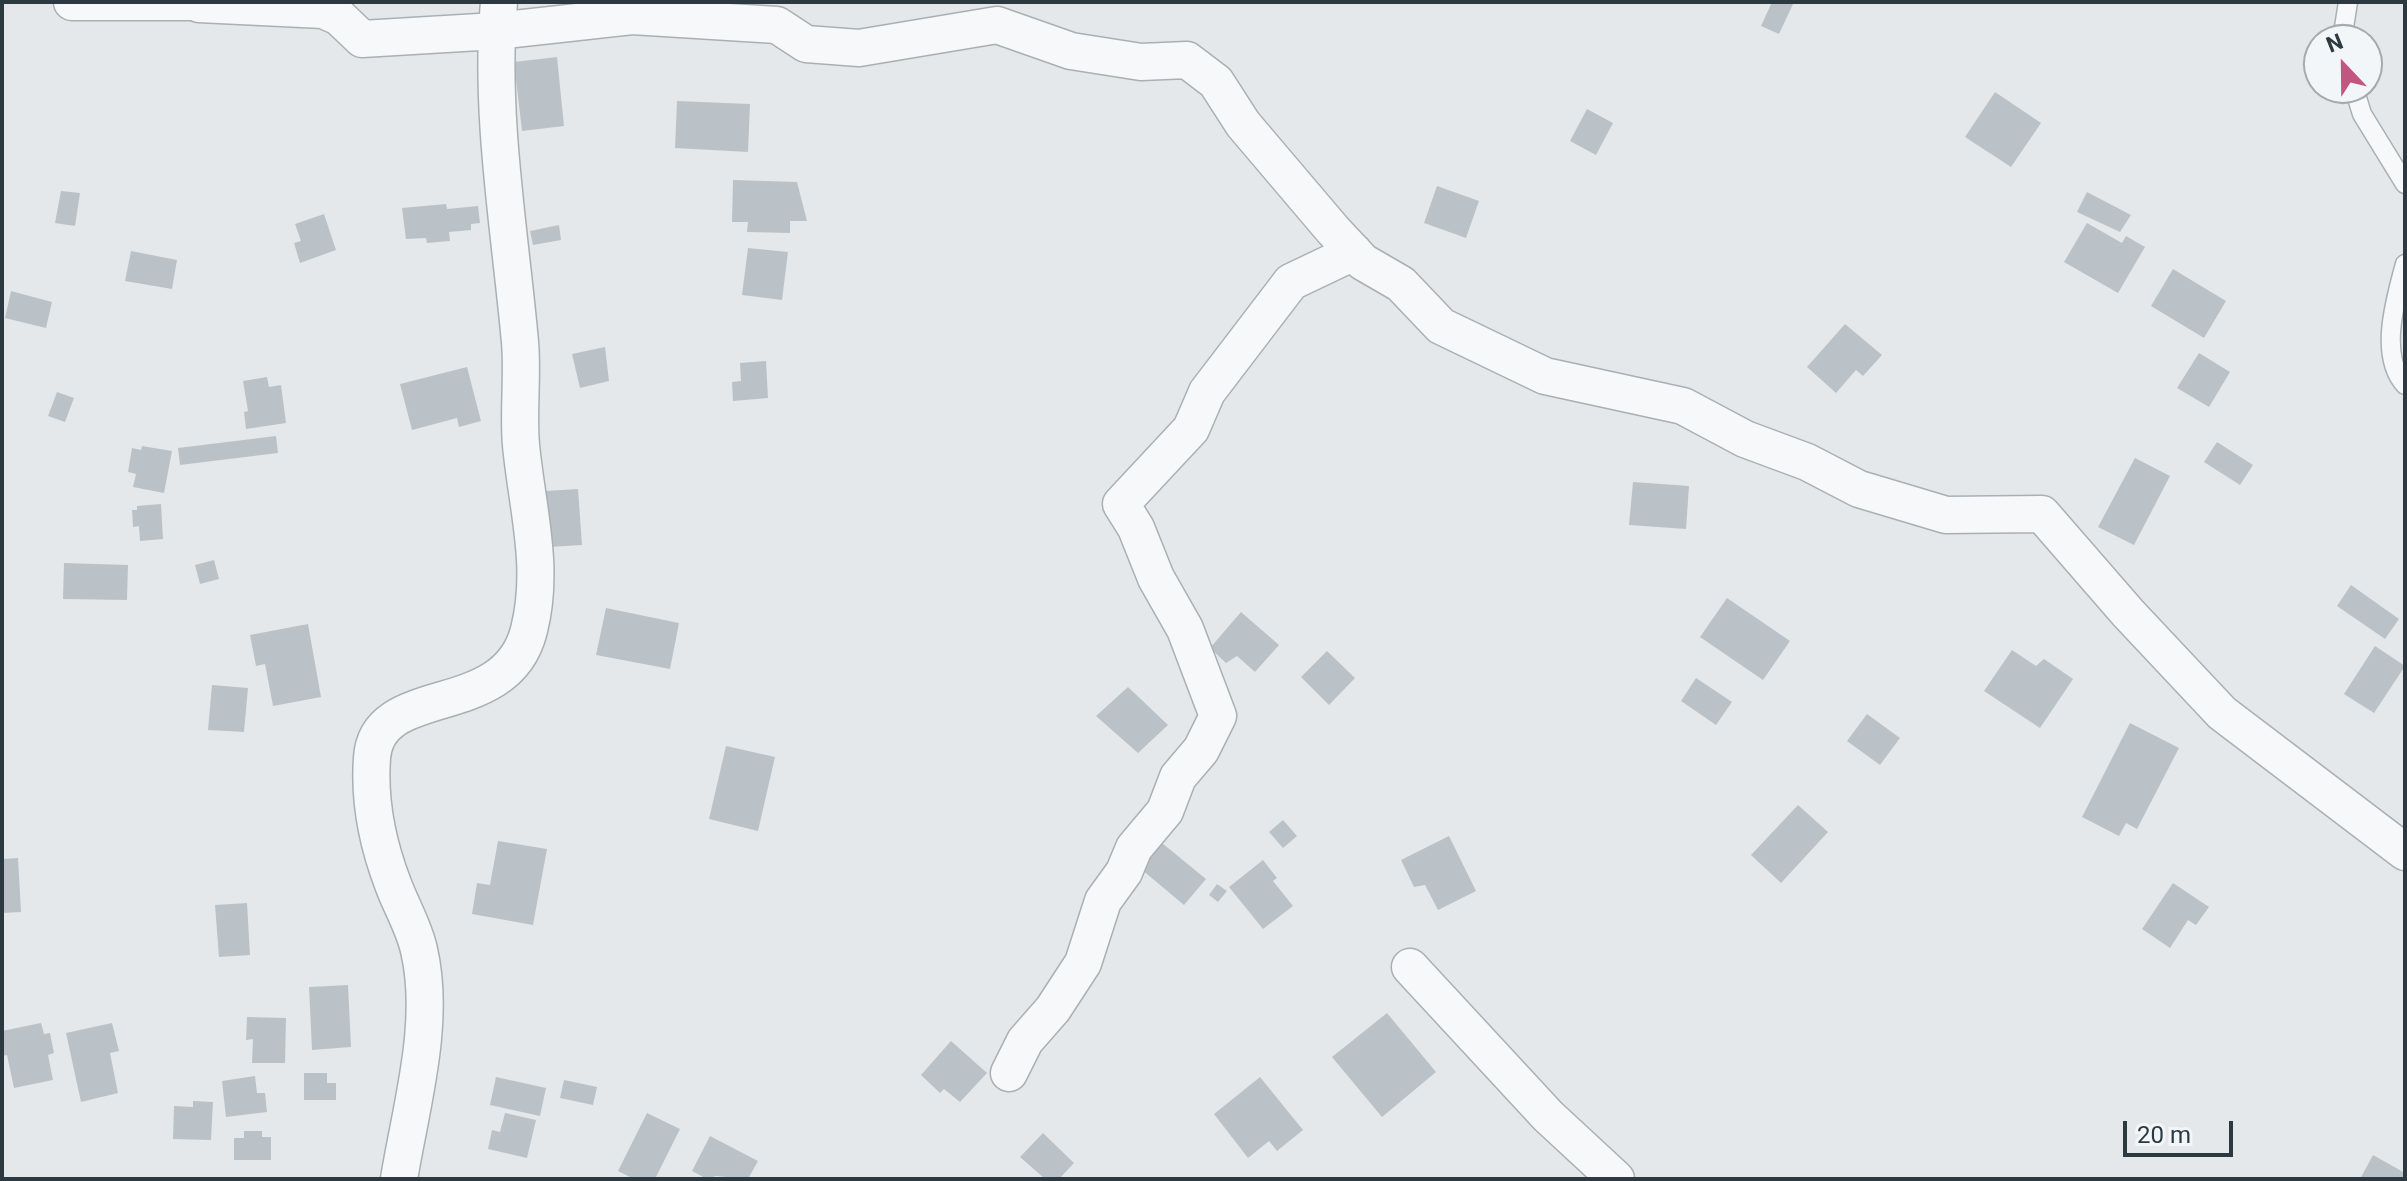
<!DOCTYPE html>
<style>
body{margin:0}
#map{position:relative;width:2407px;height:1181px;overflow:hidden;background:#e4e8ea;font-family:Roboto,sans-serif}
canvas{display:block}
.frame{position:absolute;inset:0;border:4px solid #2d3941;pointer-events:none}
.north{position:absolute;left:2303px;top:24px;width:80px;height:80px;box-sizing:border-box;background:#f3f6f8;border:2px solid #a4aaaf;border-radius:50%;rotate:338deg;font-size:22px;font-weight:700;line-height:32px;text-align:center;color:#2d3941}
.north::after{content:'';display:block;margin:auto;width:28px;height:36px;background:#c35581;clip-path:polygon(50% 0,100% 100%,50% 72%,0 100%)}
.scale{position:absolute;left:2123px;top:1121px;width:110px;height:36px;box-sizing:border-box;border:4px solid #2d3941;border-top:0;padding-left:10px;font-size:24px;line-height:28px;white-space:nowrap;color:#2d3941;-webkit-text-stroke:6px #f3f6f8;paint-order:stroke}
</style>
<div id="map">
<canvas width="2407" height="1181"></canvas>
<div class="frame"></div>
<div class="north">N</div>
<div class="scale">20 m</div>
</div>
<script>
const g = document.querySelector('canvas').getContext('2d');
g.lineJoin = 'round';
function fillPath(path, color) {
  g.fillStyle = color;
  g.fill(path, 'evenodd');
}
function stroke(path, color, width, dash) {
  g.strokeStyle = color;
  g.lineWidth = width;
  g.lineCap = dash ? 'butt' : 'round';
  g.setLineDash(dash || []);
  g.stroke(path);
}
fillPath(new Path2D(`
 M 1772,2 L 1794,2 L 1779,34 L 1761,26 Z
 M 557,57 L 564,126 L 522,131 L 514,62 Z
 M 1995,92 L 2041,123 L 2011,167 L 1965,137 Z
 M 677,101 L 750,104 L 748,152 L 675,148 Z
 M 1587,109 L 1613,123 L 1596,155 L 1570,141 Z
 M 733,180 L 797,182 L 807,221 L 790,221 L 790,233 L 747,232 L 748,222 L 732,222 Z
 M 1437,186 L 1479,201 L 1466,238 L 1424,223 Z
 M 61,191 L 80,193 L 75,226 L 55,223 Z
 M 2087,192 L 2131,215 L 2120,232 L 2077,212 Z
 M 446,204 L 447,209 L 478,206 L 480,223 L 471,224 L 471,230 L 449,232 L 450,241 L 427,243 L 426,238 L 406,239 L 402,208 Z
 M 324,214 L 336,250 L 300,263 L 294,243 L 301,241 L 295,224 Z
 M 2087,223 L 2122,243 L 2126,236 L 2145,247 L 2118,293 L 2064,262 Z
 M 559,225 L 561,240 L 533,245 L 530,231 Z
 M 748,248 L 788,252 L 782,300 L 742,295 Z
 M 131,251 L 177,260 L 172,289 L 125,281 Z
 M 2173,269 L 2226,301 L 2204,338 L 2151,306 Z
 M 11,291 L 52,302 L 46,328 L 5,318 Z
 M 1845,324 L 1882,355 L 1863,376 L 1856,370 L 1836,393 L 1807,367 Z
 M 605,347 L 609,381 L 580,388 L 572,354 Z
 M 2199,353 L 2230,372 L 2209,407 L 2177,388 Z
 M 766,361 L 768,398 L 733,401 L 732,382 L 741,381 L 740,363 Z
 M 467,367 L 481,421 L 459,427 L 457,418 L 412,430 L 400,384 Z
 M 267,377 L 269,387 L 281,385 L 286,423 L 246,429 L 244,412 L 248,411 L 243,381 Z
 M 57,392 L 74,398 L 65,422 L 48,416 Z
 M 276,436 L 278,453 L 180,465 L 178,448 Z
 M 2217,442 L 2253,465 L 2240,485 L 2204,462 Z
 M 142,446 L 172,451 L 164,493 L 133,487 L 136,474 L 128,472 L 132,448 L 141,450 Z
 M 2135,458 L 2170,476 L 2134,545 L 2098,527 Z
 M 1633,482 L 1689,486 L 1686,529 L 1629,525 Z
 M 578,489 L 582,545 L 549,547 L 545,491 Z
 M 161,504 L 163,539 L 140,541 L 139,526 L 133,527 L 132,510 L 137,510 L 137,506 Z
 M 214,560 L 219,579 L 200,584 L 195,565 Z
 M 64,563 L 128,565 L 127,600 L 63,599 Z
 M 2351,585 L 2399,619 L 2385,639 L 2337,606 Z
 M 1727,598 L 1790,641 L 1763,680 L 1700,637 Z
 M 606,608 L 679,623 L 670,669 L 596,655 Z
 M 1241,612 L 1279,645 L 1255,672 L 1237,656 L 1226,663 L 1210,648 Z
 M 308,624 L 321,697 L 273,706 L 265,664 L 256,666 L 250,635 Z
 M 2375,646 L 2405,666 L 2374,713 L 2344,694 Z
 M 2012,650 L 2036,666 L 2044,659 L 2073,679 L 2040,728 L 1984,691 Z
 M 1327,651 L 1355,678 L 1329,705 L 1301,677 Z
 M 1696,678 L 1732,702 L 1716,725 L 1681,701 Z
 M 212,685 L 248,688 L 244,732 L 208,730 Z
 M 1128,687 L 1168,725 L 1138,753 L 1096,716 Z
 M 1867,714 L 1900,738 L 1880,765 L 1847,741 Z
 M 2130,723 L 2179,748 L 2137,829 L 2126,823 L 2119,836 L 2082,817 Z
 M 726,746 L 775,757 L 758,831 L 709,819 Z
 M 1798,805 L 1828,832 L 1781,883 L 1751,855 Z
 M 1283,820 L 1297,836 L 1283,848 L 1269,832 Z
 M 1449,836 L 1476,891 L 1438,910 L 1425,885 L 1414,887 L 1401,860 Z
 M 498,841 L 547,849 L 533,925 L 472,914 L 477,883 L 490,885 Z
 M 1162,843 L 1206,879 L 1184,905 L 1141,869 Z
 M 18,858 L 21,912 L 2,913 L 2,859 Z
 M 1263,860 L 1277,878 L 1273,881 L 1293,906 L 1263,929 L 1229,887 Z
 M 2173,883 L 2209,907 L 2196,925 L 2188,920 L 2170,948 L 2142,929 Z
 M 1217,884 L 1227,891 L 1218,902 L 1209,895 Z
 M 247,903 L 250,955 L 219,957 L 215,905 Z
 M 348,985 L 351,1047 L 312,1050 L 309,987 Z
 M 1387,1013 L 1436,1072 L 1382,1117 L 1332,1057 Z
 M 247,1017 L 286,1018 L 285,1063 L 252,1063 L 253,1039 L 246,1040 Z
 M 41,1023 L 44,1034 L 50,1033 L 54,1053 L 48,1055 L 53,1080 L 14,1088 L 7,1055 L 2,1056 L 2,1031 Z
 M 112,1023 L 119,1051 L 110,1053 L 118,1093 L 81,1102 L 66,1033 Z
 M 951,1041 L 987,1073 L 960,1102 L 944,1089 L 940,1093 L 921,1075 Z
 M 304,1073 L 327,1073 L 327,1083 L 336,1083 L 336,1100 L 304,1100 Z
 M 255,1076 L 257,1093 L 265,1093 L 267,1112 L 226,1117 L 222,1081 Z
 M 496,1077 L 546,1088 L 540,1116 L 490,1105 Z
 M 1260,1077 L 1303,1130 L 1277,1151 L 1269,1141 L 1248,1158 L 1214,1114 Z
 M 564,1080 L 597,1087 L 593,1105 L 560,1098 Z
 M 193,1101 L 213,1102 L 211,1140 L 173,1139 L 174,1106 L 193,1107 Z
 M 505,1113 L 536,1120 L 527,1158 L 488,1149 L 492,1130 L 500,1132 Z
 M 647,1113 L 680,1129 L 655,1179 L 634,1179 L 618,1171 Z
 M 244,1131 L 262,1131 L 262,1137 L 271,1137 L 271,1160 L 234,1160 L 234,1138 L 244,1138 Z
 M 1043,1133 L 1074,1163 L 1059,1179 L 1045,1179 L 1020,1157 Z
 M 710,1136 L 758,1161 L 748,1179 L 716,1176 L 707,1179 L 692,1171 Z
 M 2373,1155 L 2405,1173 L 2402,1179 L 2360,1179 Z`), '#bbc2c7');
const lane = new Path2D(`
 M 2342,40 L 2348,2
 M 2354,88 L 2362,114 L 2405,184
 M 2405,264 C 2396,298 2378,355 2405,385`);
const street = new Path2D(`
 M 72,2 L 202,2
 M 199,4 L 323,10 L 339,17 L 362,39 L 496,31 L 632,16 L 777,25 L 806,44 L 859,48 L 997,25 L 1071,51 L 1141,62 L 1187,60 L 1216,82 L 1243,124 L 1333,230 L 1363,262 L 1401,284 L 1441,326 L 1545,376 L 1683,406 L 1745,439 L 1807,462 L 1859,489 L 1946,515 L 2042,514 L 2128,613 L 2222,713 L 2405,852
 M 1410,967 L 1548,1116 L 1616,1179
 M 1009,1073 L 1025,1041 L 1053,1009 L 1083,963 L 1103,901 L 1124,872 L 1134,848 L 1165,811 L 1178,777 L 1201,750 L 1218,716 L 1185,629 L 1156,578 L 1136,528 L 1121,504 L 1191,429 L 1207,392 L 1291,282 L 1354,252
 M 399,1179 C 411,1106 436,1023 419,950 C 414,927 401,906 393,884 C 378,845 369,800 372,758 C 377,680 506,723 529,630 C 545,567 527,508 521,445 C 518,411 523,376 520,342 C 510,231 489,114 499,2`);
stroke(lane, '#a9b0b4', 21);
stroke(street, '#a9b0b4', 39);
stroke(lane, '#f6f8f9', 18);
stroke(street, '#f6f8f9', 36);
</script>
